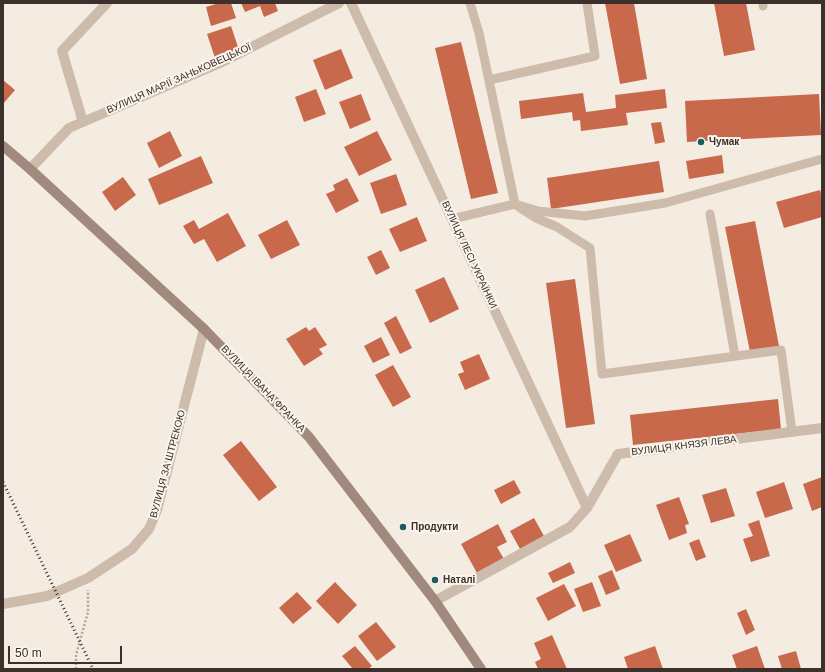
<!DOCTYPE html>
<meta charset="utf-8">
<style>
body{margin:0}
#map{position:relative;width:825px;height:672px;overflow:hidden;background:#f4ebe1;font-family:Arial,sans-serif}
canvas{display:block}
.frame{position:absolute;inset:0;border:4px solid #3b302b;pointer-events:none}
.scale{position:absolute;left:8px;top:646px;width:114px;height:18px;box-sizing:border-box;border:2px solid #3b302b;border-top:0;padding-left:5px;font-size:12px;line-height:14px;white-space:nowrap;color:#3b302b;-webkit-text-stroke:3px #fbf5ee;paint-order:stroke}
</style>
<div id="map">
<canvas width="825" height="672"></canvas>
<div class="frame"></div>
<div class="scale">50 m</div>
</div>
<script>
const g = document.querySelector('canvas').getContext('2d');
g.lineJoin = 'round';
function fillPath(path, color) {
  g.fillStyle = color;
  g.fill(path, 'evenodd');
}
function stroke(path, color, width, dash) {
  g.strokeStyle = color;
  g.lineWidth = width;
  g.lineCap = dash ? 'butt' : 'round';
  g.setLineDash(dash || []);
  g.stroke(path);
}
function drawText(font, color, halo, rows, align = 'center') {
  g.font = font + ' Arial,sans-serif';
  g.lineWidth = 4;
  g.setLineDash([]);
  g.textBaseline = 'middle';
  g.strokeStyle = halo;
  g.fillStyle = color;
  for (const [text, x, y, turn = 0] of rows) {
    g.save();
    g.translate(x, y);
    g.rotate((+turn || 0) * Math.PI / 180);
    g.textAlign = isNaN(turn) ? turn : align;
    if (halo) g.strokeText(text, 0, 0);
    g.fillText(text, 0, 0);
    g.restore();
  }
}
fillPath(new Path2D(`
 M 219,3 L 231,3 L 236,18 L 211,26 L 206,7 Z
 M 241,3 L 275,3 L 278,11 L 264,17 L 260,6 L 245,12 Z
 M 605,3 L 634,3 L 647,79 L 620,84 Z
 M 714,3 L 746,3 L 755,50 L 724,56 Z
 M 231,26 L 239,50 L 215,58 L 207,34 Z
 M 461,42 L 498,193 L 471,199 L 435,48 Z
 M 341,49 L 353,78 L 325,90 L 313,60 Z
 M 3,80 L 15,90 L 3,104 Z
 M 316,89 L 326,114 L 304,122 L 295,97 Z
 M 665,89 L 667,108 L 626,113 L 628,125 L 581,131 L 580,120 L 573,121 L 572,112 L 521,119 L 519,101 L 583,93 L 586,112 L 616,108 L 615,95 Z
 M 361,94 L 371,120 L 350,129 L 339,102 Z
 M 819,94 L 821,135 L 687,142 L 685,101 Z
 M 661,122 L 665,142 L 655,144 L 651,123 Z
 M 170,131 L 182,156 L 159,168 L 147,143 Z
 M 377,131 L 392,160 L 359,176 L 344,147 Z
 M 722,155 L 724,173 L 689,179 L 686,161 Z
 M 201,156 L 213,183 L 159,205 L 148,179 Z
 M 659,161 L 664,192 L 551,209 L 547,178 Z
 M 396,174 L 407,205 L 381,214 L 370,183 Z
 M 123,177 L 136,195 L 115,211 L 102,192 Z
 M 347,178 L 359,201 L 336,213 L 326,194 L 335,190 L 333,185 Z
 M 820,190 L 822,197 L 822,217 L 784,228 L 776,202 Z
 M 228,213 L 246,246 L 217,262 L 204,239 L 194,244 L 183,226 L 194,220 L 199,229 Z
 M 417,217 L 427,241 L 400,252 L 389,229 Z
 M 287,220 L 300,245 L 271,259 L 258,235 Z
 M 755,221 L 779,346 L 750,352 L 725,227 Z
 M 381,250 L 390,268 L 376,275 L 367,257 Z
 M 444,277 L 459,309 L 430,323 L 415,290 Z
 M 575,279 L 595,424 L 566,428 L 546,283 Z
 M 396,316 L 412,348 L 400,354 L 384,323 Z
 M 306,327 L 309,331 L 315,327 L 327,345 L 319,349 L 323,354 L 304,366 L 286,339 Z
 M 381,337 L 390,355 L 373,363 L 364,346 Z
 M 479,354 L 490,379 L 465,390 L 458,374 L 464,372 L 460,362 Z
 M 393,365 L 411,397 L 393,407 L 375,375 Z
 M 778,399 L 781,429 L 633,445 L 630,415 Z
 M 241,441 L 277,487 L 259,501 L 223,455 Z
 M 822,477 L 822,507 L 812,511 L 803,484 Z
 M 514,480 L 521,493 L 501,504 L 494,490 Z
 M 784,482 L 793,509 L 765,518 L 756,492 Z
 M 726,488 L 735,516 L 711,523 L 702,495 Z
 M 679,497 L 689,524 L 685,525 L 687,533 L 669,540 L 656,505 Z
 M 534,518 L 544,536 L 520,549 L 510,531 Z
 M 759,520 L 770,556 L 751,562 L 743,539 L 753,536 L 748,524 Z
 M 498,524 L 507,542 L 497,547 L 504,559 L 477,573 L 461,544 Z
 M 630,534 L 642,561 L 616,572 L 604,545 Z
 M 699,539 L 706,557 L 696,561 L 689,543 Z
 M 570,562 L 575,573 L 553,583 L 548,573 Z
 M 612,570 L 620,589 L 606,595 L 598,576 Z
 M 335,582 L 357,605 L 338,624 L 316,601 Z
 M 592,582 L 601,606 L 583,612 L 574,589 Z
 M 564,584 L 576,606 L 548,621 L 536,598 Z
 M 297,592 L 312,608 L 293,624 L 279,608 Z
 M 746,609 L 755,630 L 746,635 L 737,613 Z
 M 376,622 L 396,647 L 377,661 L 358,636 Z
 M 552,635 L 567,669 L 538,669 L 535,662 L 541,659 L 534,643 Z
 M 355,646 L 372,666 L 368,669 L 353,669 L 342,656 Z
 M 655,646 L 663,669 L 628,669 L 624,657 Z
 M 757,646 L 765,669 L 737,669 L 732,655 Z
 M 796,651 L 801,669 L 782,669 L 778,656 Z`), '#c8694b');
stroke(new Path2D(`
 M 76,669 L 76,655 L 88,612 L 88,590`), '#b9a596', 2.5, [2, 2]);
stroke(new Path2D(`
 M 470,3 L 479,33 L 515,204 L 525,211 L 536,218 L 557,227 L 590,248 L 602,374 L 781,350 L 792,432
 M 763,3 L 763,6
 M 489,80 L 595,56 L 587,3
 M 710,214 L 735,356
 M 452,219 L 515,204 L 538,211 L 585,216 L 665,203 L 822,159`), '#cdbbac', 9);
stroke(new Path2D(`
 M 351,3 L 587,508
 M 83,122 L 62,51 L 107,3
 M 30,169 L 69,128 L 220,63 L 339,3
 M 435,601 L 570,527 L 587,508 L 618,454 L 822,428
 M 3,604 L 47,596 L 88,578 L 132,549 L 149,529 L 157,510 L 204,329`), '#cdbbac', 10);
stroke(new Path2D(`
 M 3,146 L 30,169 L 204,329 L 309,437 L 435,601 L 481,669`), '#a18a7d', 10);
stroke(new Path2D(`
 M 3,482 L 93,669`), '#3b302b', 3, [1, 3]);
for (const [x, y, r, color] of [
 [701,142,4,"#1f5a5e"],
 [403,527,4,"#1f5a5e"],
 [435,580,4,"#1f5a5e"]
]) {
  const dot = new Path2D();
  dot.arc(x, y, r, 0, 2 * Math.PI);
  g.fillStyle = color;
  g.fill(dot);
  stroke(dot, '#fbf5ee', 1.5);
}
drawText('10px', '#3b302b', '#fbf5ee', [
 ["ВУЛИЦЯ МАРІЇ ЗАНЬКОВЕЦЬКОЇ",179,79,-24],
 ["ВУЛИЦЯ ЛЕСІ УКРАЇНКИ",469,255,65],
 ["ВУЛИЦЯ ІВАНА ФРАНКА",263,389,46],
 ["ВУЛИЦЯ КНЯЗЯ ЛЕВА",684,446,-7],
 ["ВУЛИЦЯ ЗА ШТРЕКОЮ",168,464,-75]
]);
drawText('bold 10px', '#3b302b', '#fbf5ee', [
 ["Чумак",709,142],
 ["Продукти",411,527],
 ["Наталi",443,580]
], 'left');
</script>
